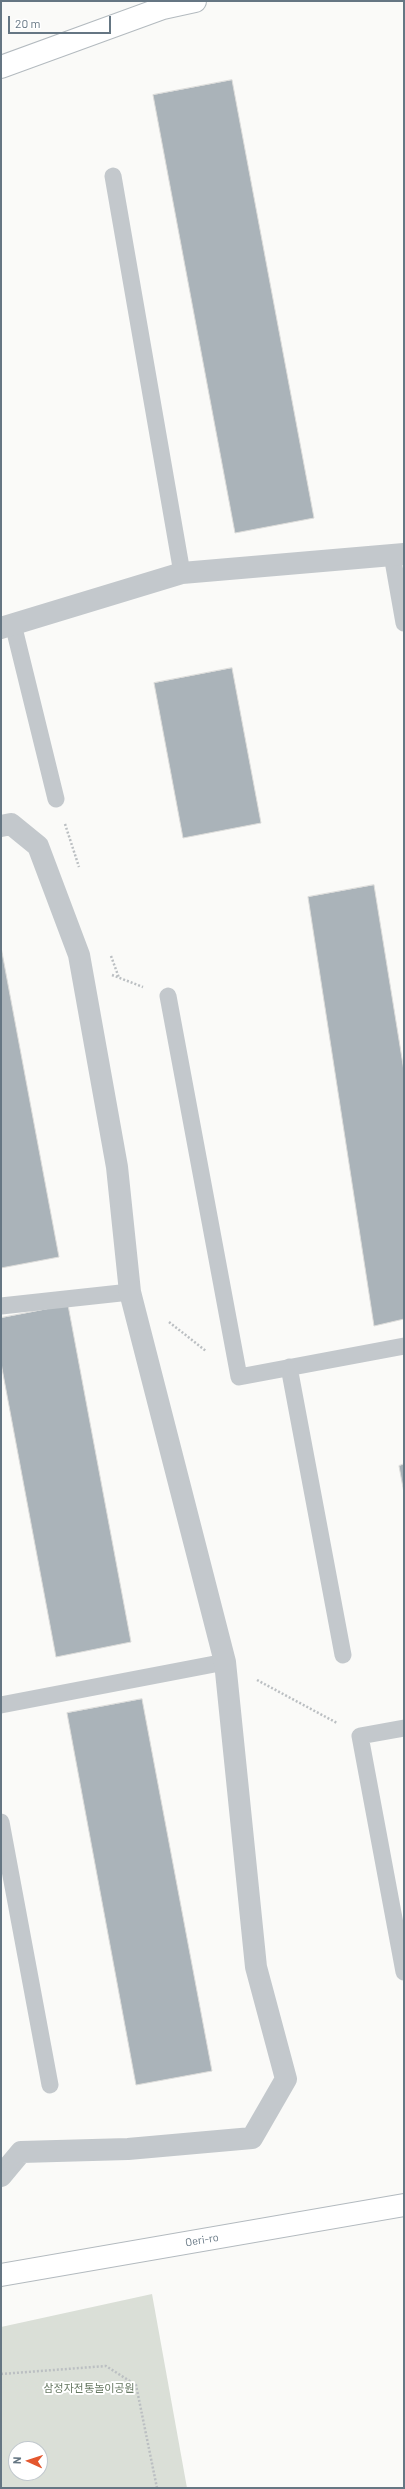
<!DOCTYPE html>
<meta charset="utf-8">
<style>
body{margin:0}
#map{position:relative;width:405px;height:2489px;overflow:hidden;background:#fafaf8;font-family:Barlow,sans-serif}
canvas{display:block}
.frame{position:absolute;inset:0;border:2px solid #657683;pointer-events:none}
.north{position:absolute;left:8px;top:2441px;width:40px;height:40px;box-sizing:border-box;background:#fff;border:1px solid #c1c8cd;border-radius:50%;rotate:273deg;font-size:11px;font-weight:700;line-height:16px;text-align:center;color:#657683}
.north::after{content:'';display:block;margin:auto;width:14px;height:18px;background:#e4572e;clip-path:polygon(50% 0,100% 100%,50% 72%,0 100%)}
.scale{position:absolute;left:8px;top:16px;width:103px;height:18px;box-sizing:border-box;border:2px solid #657683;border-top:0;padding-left:5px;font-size:12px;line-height:14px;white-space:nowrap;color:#657683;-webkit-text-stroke:3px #fff;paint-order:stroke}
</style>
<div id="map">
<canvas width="405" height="2489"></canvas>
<div class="frame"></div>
<div class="north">N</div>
<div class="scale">20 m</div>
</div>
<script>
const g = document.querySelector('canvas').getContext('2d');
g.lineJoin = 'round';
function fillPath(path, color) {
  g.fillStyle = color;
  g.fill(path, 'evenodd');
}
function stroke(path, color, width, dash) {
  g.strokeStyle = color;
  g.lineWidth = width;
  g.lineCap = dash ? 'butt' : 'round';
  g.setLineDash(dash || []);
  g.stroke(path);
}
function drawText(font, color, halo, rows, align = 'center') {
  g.font = font + ' Barlow,"Noto Sans KR",sans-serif';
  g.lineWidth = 4;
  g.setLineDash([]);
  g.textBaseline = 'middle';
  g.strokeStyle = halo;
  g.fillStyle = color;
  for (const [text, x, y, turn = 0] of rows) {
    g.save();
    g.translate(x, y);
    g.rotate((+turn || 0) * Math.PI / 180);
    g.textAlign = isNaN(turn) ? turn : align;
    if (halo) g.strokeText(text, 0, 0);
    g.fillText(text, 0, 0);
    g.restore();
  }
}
fillPath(new Path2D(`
 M 152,2294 L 187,2488 L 1,2488 L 1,2327 ZM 16,2449 L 40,2449 L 40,2473 L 16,2473 Z`), '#dadfd7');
const building = new Path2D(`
 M 232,80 L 314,518 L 235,533 L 153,95 Z
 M 232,668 L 261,823 L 183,838 L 154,683 Z
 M 374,885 L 404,1071 L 404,1319 L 374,1326 L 308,897 Z
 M 1,947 L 59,1257 L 1,1268 Z
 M 68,1305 L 131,1642 L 56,1657 L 1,1363 L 1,1318 Z
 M 404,1464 L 404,1493 L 399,1466 Z
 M 142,1699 L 212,2071 L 136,2085 L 67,1713 Z`);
fillPath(building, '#aab3b9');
stroke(building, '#dcdcda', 1);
const secondary = new Path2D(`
 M 1,67 L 163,8 L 195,1
 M 1,2275 L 404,2205`);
stroke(secondary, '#b3babf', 24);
stroke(new Path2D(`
 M 65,824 L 79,867
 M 111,956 L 119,978
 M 112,975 L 143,987
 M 169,1322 L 206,1351
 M 257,1680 L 337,1723
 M 1,2374 L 106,2366 L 136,2385 L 157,2488`), '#bbbfc2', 2.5, [2, 2]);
stroke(new Path2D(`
 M 113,176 L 182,573
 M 392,555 L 404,623
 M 13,624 L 56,799
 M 168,996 L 239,1377 L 404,1346
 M 1,1306 L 130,1292
 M 289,1367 L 343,1655
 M 1,1705 L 225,1662
 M 404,1728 L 360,1736 L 404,1972
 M 1,1822 L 50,2085`), '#c3c8cc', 17);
stroke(new Path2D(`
 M 1,628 L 182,573 L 404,554
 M 1,826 L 11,824 L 38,846 L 79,955 L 117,1167 L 130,1292 L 225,1662 L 256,1967 L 286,2079 L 252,2138 L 128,2149 L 21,2152 L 1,2176`), '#c3c8cc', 22);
stroke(secondary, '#fff', 22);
drawText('11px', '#657683', '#fff', [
 ["Oeri-ro",202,2240,-10]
]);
drawText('11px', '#687a64', '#fff', [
 ["삼정자전통놀이공원",89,2388]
]);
</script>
